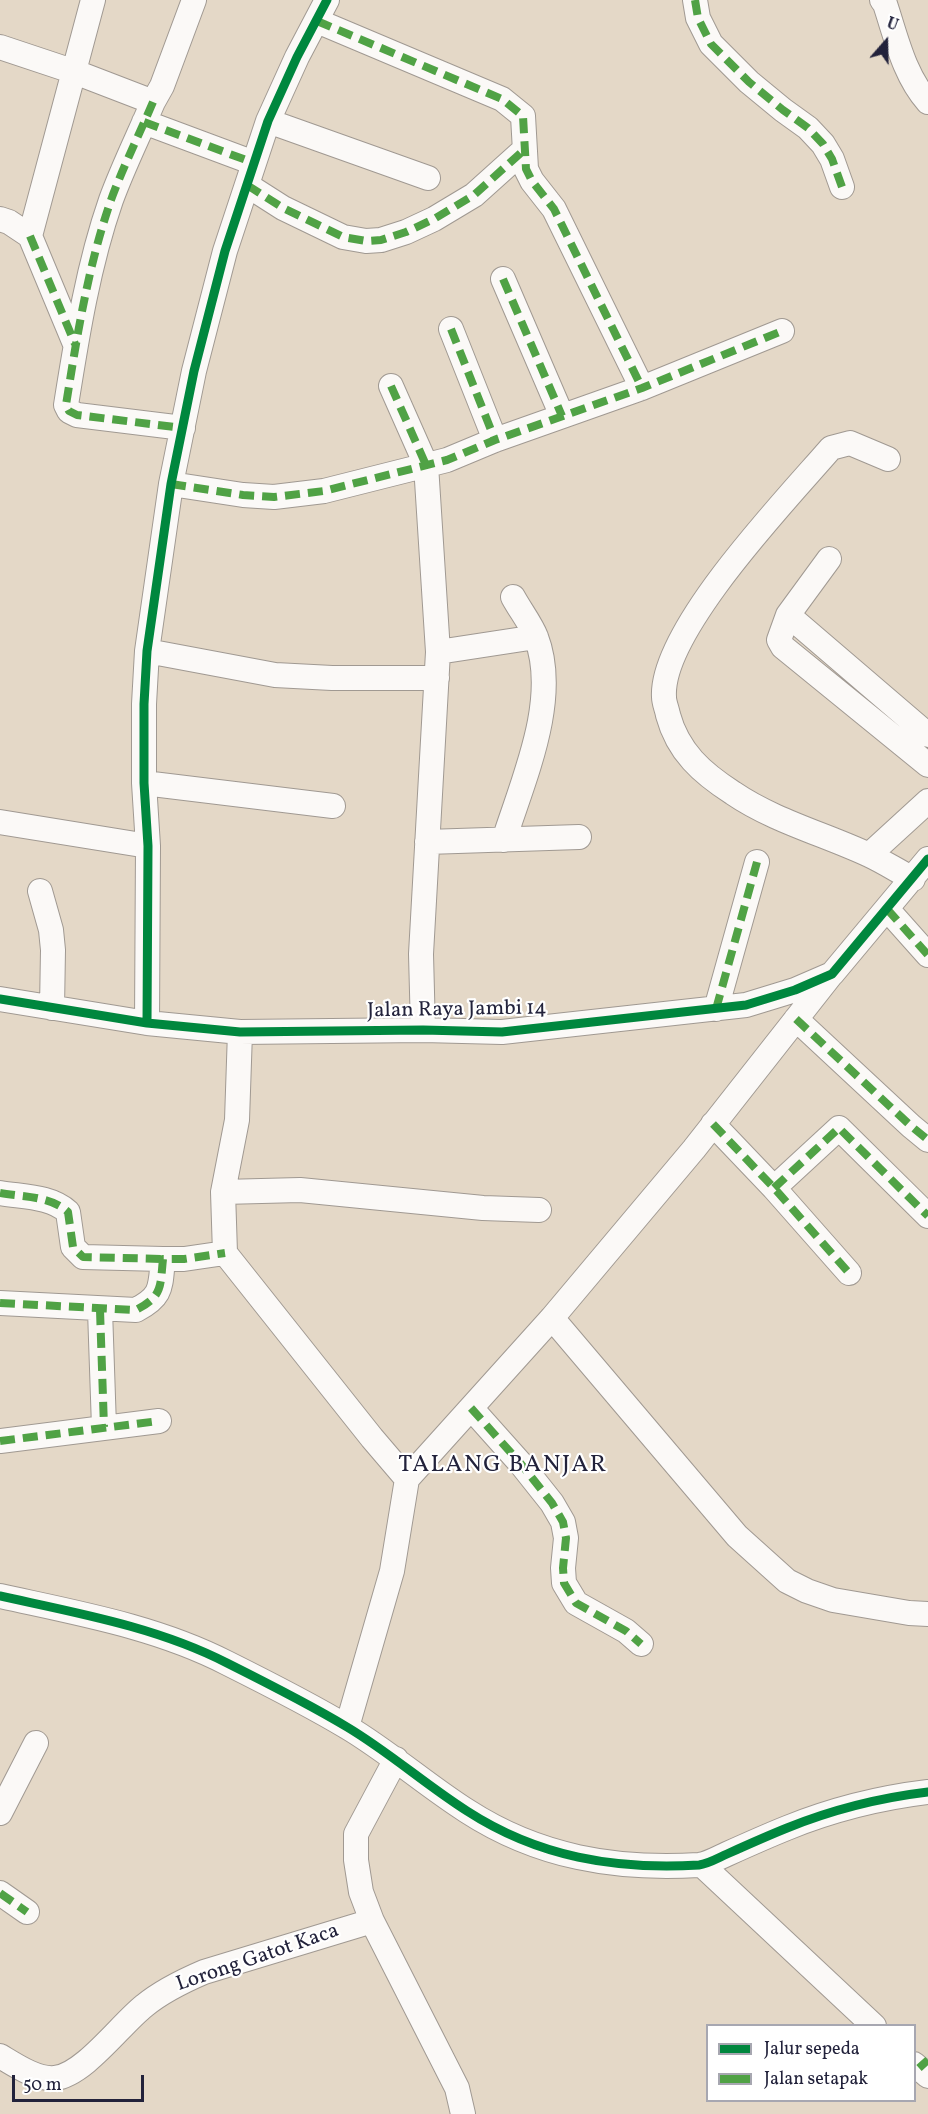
<!DOCTYPE html>
<style>
body{margin:0}
#map{position:relative;width:928px;height:2114px;overflow:hidden;background:#e4d8c7;font-family:Vollkorn,serif}
canvas{display:block}
.legend{position:absolute;left:706px;top:2024px;width:210px;height:78px;box-sizing:border-box;background:#fff;border:2px solid #a7a7b1;margin:0;padding:8px 10px;list-style:none;font-size:18px;color:#22223b}
.legend li{display:flex;align-items:center;gap:12px;height:30px}
.legend b{width:30px;border:2px solid #a7a7b1}
.north{position:absolute;left:856px;top:12px;width:60px;height:60px;-webkit-text-stroke:4px #fff;paint-order:stroke;rotate:20deg;font-size:16px;font-weight:700;line-height:24px;text-align:center;color:#22223b}
.north::after{content:'';display:block;margin:auto;width:21px;height:27px;background:#22223b;clip-path:polygon(50% 0,100% 100%,50% 72%,0 100%)}
.scale{position:absolute;left:12px;top:2075px;width:132px;height:27px;box-sizing:border-box;border:3px solid #22223b;border-top:0;padding-left:8px;font-size:18px;line-height:21px;white-space:nowrap;color:#22223b;-webkit-text-stroke:4px #fff;paint-order:stroke}
</style>
<div id="map">
<canvas width="928" height="2114"></canvas>
<ul class="legend">
<li><b style="height:8px;background:#00873e"></b>Jalur sepeda</li>
<li><b style="height:8px;background:#50a245"></b>Jalan setapak</li>
</ul>
<div class="north">U</div>
<div class="scale">50 m</div>
</div>
<script>
const g = document.querySelector('canvas').getContext('2d');
g.lineJoin = 'round';
function stroke(path, color, width, dash) {
  g.strokeStyle = color;
  g.lineWidth = width;
  g.lineCap = dash ? 'butt' : 'round';
  g.setLineDash(dash || []);
  g.stroke(path);
}
function drawText(font, color, halo, rows, align = 'center') {
  g.font = font + ' Vollkorn,serif';
  g.lineWidth = 4.5;
  g.setLineDash([]);
  g.textBaseline = 'middle';
  g.strokeStyle = halo;
  g.fillStyle = color;
  for (const [text, x, y, turn = 0] of rows) {
    g.save();
    g.translate(x, y);
    g.rotate((+turn || 0) * Math.PI / 180);
    g.textAlign = isNaN(turn) ? turn : align;
    if (halo) g.strokeText(text, 0, 0);
    g.fillText(text, 0, 0);
    g.restore();
  }
}
const minor = new Path2D(`
 M 695,0 L 698,18 L 711,44 L 749,82 L 783,110 L 808,128 L 823,144 L 832,159 L 842,187
 M 882,0 L 885,4 C 896,37 904,75 928,102
 M 317,21 L 502,99 L 523,116 L 526,169 L 532,181 L 554,209 L 642,388
 M 0,47 L 75,72 L 153,102 L 162,86 L 194,0
 M 153,102 C 139,135 123,167 111,200 C 88,266 77,336 66,405 L 69,411 L 77,415 L 183,428
 M 268,121 L 428,178
 M 144,122 L 254,163
 M 247,185 L 283,208 L 343,237 L 366,241 L 381,240 L 406,232 L 434,219 L 474,195 L 524,150
 M 0,219 L 9,222 L 30,236 L 75,344
 M 30,236 L 93,0
 M 503,279 L 562,416
 M 451,329 L 495,440
 M 391,386 L 426,465 L 438,652 L 421,954 L 423,1030
 M 888,459 L 850,443 L 831,448 C 787,499 660,631 664,697 C 664,703 667,709 668,715 C 678,752 702,773 733,793 C 774,821 824,834 869,855 C 884,862 898,871 913,879
 M 171,484 L 243,495 L 274,497 L 324,491 L 447,460 L 495,440 L 642,388 L 782,331
 M 829,559 L 788,615 L 779,640 L 783,647 L 928,765
 M 788,615 L 928,735
 M 147,651 L 275,675 L 332,678 L 437,678
 M 438,652 L 536,637
 M 144,783 L 333,806
 M 0,822 L 148,846
 M 504,840 C 523,780 560,699 536,637 C 531,624 520,610 513,597
 M 427,842 L 579,837
 M 869,855 L 928,801
 M 40,891 L 51,930 L 53,950 L 52,1008
 M 887,909 L 928,955
 M 0,999 L 147,1023 L 240,1032 L 423,1030 L 502,1032 L 746,1005 L 795,990 L 832,974 L 928,859
 M 716,1009 L 757,862
 M 796,1019 L 911,1126 L 928,1140
 M 147,1023 L 148,846 L 144,783 L 144,704 L 147,651 L 171,484 L 194,371 L 225,251 L 268,121 L 297,57 L 327,0
 M 240,1032 L 237,1120 L 223,1192 L 225,1253 L 372,1438 L 407,1479
 M 713,1124 L 774,1188 L 849,1273
 M 774,1188 L 839,1128 L 928,1216
 M 223,1192 L 300,1190 L 483,1208 L 539,1210
 M 0,1193 C 23,1197 51,1196 68,1212 L 73,1247 L 83,1257 L 163,1259
 M 0,1303 L 136,1310 C 163,1296 160,1287 163,1259 L 184,1259 L 225,1253
 M 100,1310 L 104,1427
 M 552,1318 L 737,1536 L 787,1581 L 807,1591 L 833,1600 L 909,1613 L 928,1614
 M 471,1408 L 521,1464 L 552,1503 L 563,1522 L 566,1538 L 563,1568 L 564,1583 L 576,1603 L 626,1631 L 641,1644
 M 0,1441 L 159,1421
 M 0,1596 C 77,1613 157,1627 227,1663 C 267,1683 309,1704 347,1727 C 389,1752 426,1785 467,1811 C 538,1857 615,1870 699,1865 C 708,1864 718,1858 727,1854 C 747,1845 767,1836 787,1828 C 834,1809 878,1798 928,1792
 M 347,1727 L 392,1571 L 407,1479 L 552,1318 L 694,1149 L 830,976
 M 396,1759 L 356,1834 L 356,1860 L 361,1892 L 372,1921 L 457,2088 L 463,2114
 M 0,1813 L 36,1743
 M 702,1865 L 874,2026
 M 0,1893 L 27,1912
 M 0,2056 C 15,2065 37,2080 55,2078 C 84,2075 121,2024 144,2006 C 162,1991 183,1981 204,1972 L 372,1921
 M 914,2064 L 928,2076`);
stroke(minor, '#a09992', 26);
stroke(minor, '#fbf9f7', 24);
stroke(new Path2D(`
 M 695,0 L 698,18 L 711,44 L 749,82 L 783,110 L 808,128 L 823,144 L 832,159 L 842,187
 M 317,21 L 502,99 L 523,116 L 526,169 L 532,181 L 554,209 L 642,388
 M 153,102 C 139,135 123,167 111,200 C 88,266 77,336 66,405 L 69,411 L 77,415 L 183,428
 M 144,122 L 254,163
 M 247,185 L 283,208 L 343,237 L 366,241 L 381,240 L 406,232 L 434,219 L 474,195 L 524,150
 M 30,236 L 75,344
 M 503,279 L 562,416
 M 451,329 L 495,440
 M 391,386 L 426,465
 M 171,484 L 243,495 L 274,497 L 324,491 L 447,460 L 495,440 L 642,388 L 782,331
 M 887,909 L 928,955
 M 716,1009 L 757,862
 M 796,1019 L 911,1126 L 928,1140
 M 713,1124 L 774,1188 L 849,1273
 M 774,1188 L 839,1128 L 928,1216
 M 0,1193 C 23,1197 51,1196 68,1212 L 73,1247 L 83,1257 L 163,1259
 M 0,1303 L 136,1310 C 163,1296 160,1287 163,1259 L 184,1259 L 225,1253
 M 100,1310 L 104,1427
 M 471,1408 L 521,1464 L 552,1503 L 563,1522 L 566,1538 L 563,1568 L 564,1583 L 576,1603 L 626,1631 L 641,1644
 M 0,1441 L 159,1421
 M 0,1893 L 27,1912
 M 919,2068 L 928,2060`), '#50a245', 8, [15, 8]);
stroke(new Path2D(`
 M 0,999 L 147,1023 L 240,1032 L 423,1030 L 502,1032 L 746,1005 L 795,990 L 832,974 L 928,859
 M 147,1023 L 148,846 L 144,783 L 144,704 L 147,651 L 171,484 L 194,371 L 225,251 L 268,121 L 297,57 L 327,0
 M 0,1596 C 77,1613 157,1627 227,1663 C 267,1683 309,1704 347,1727 C 389,1752 426,1785 467,1811 C 538,1857 615,1870 699,1865 C 708,1864 718,1858 727,1854 C 747,1845 767,1836 787,1828 C 834,1809 878,1798 928,1792`), '#00873e', 9);
drawText('21px', '#22223b', '#fff', [
 ["Jalan Raya Jambi 14",457,1011,-1],
 ["Lorong Gatot Kaca",258,1959,-19]
]);
g.letterSpacing = '1.5px';
drawText('24px', '#22223b', '#fff', [
 ["TALANG BANJAR",503,1467]
]);
g.letterSpacing = '0px';
</script>
